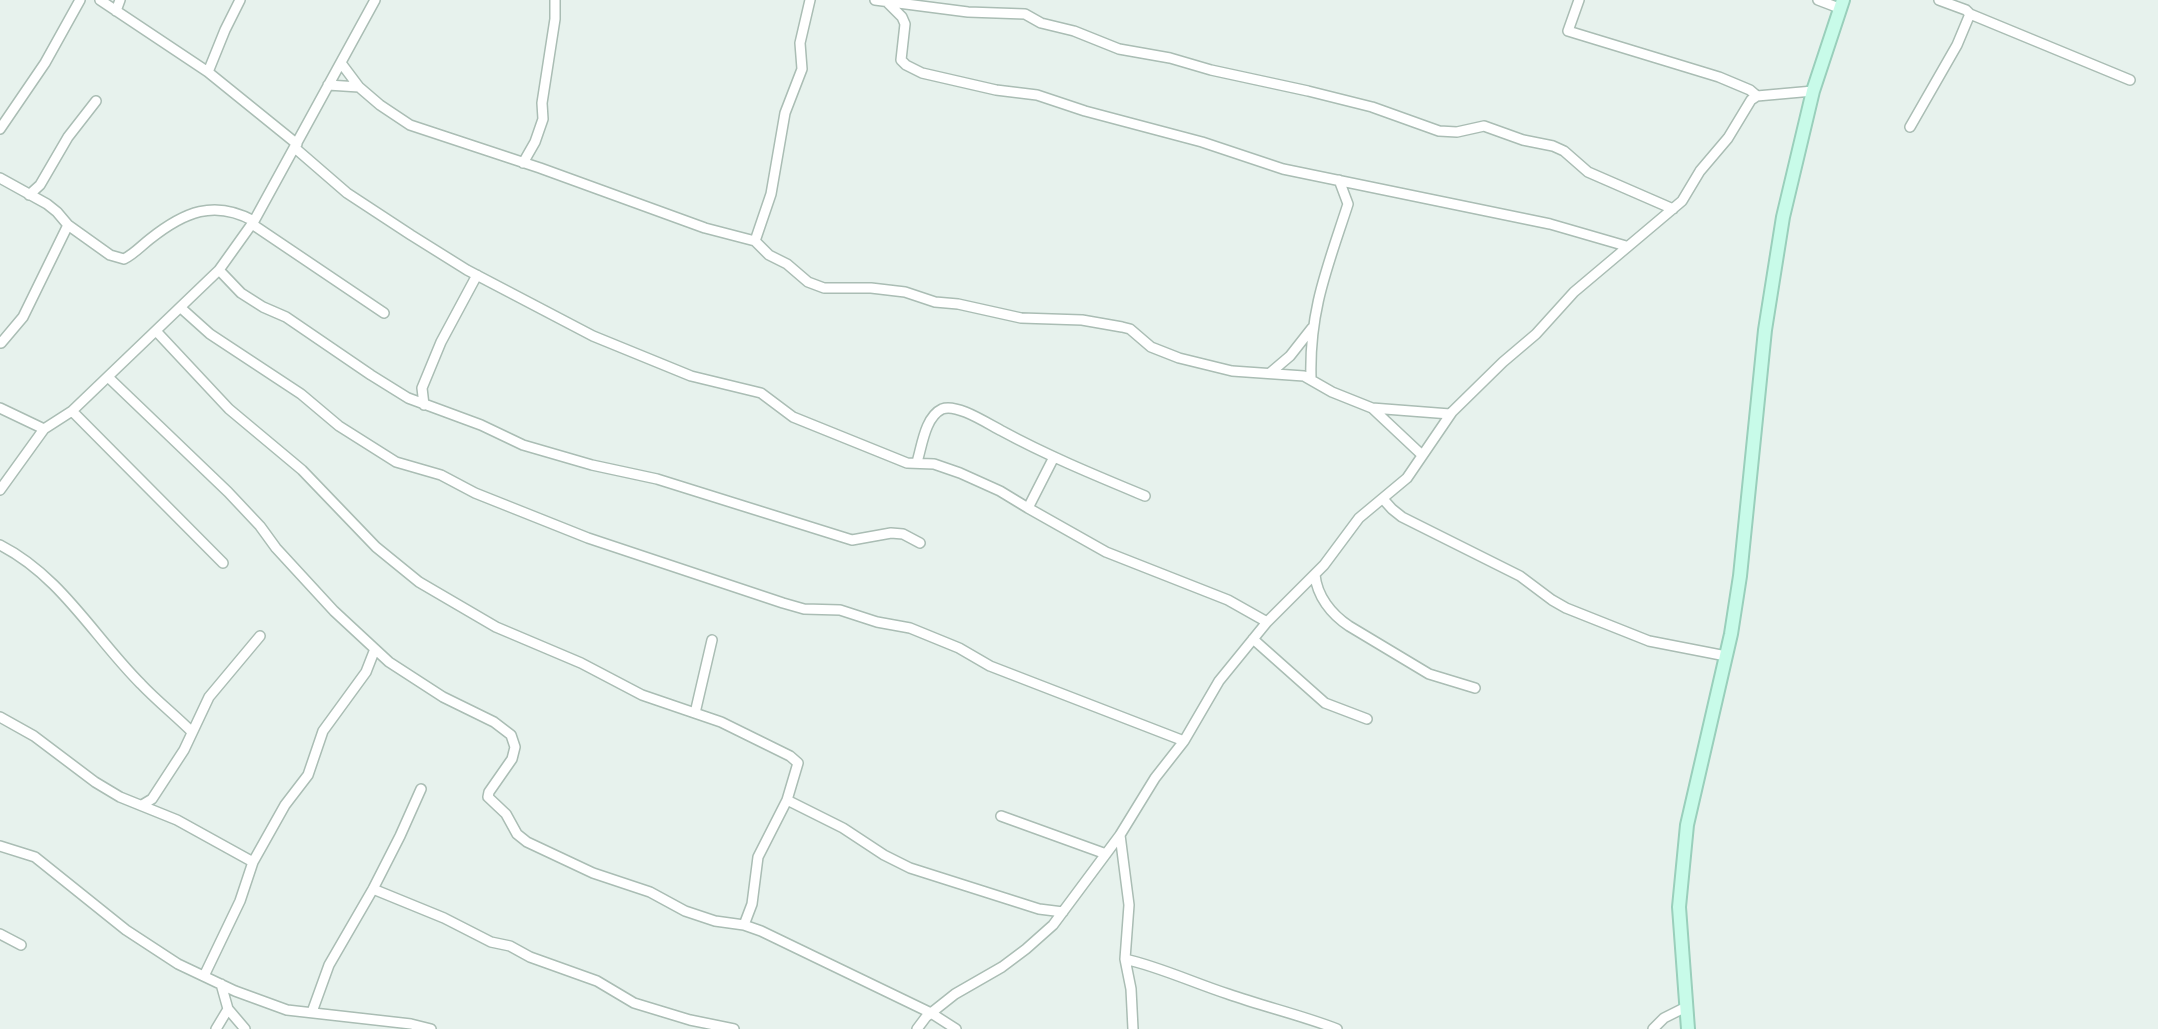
<!DOCTYPE html>
<style>
body{margin:0}
canvas{display:block;background:#e7f2ed}
</style>
<canvas width="2158" height="1029"></canvas>
<script>
const g = document.querySelector('canvas').getContext('2d');
g.lineJoin = 'round';
function stroke(path, color, width, dash) {
  g.strokeStyle = color;
  g.lineWidth = width;
  g.lineCap = dash ? 'butt' : 'round';
  g.setLineDash(dash || []);
  g.stroke(path);
}
const street = new Path2D(`
 M 100,0 L 208,72 L 297,144
 M 875,0 L 968,12 L 1025,14 L 1041,23 L 1074,31 L 1119,49 L 1170,58 L 1211,70 L 1308,91 L 1372,107 L 1439,131 L 1457,132 L 1484,126 L 1523,140 L 1553,146 L 1564,151 L 1588,172 L 1673,209
 M 1579,0 L 1568,31 L 1719,77 L 1750,90 L 1757,96
 M 1818,0 L 1839,8
 M 887,2 L 902,17 L 905,24 L 901,60 L 906,65 L 922,73 L 996,90 L 1037,95 L 1085,111 L 1202,142 L 1283,169 L 1550,224 L 1626,246
 M 116,11 L 120,0
 M 1970,14 L 2130,80
 M 341,63 L 359,87 L 380,105 L 410,125 L 540,168 L 705,228 L 755,241 L 769,255 L 787,264 L 808,282 L 824,288 L 871,288 L 905,292 L 935,302 L 958,304 L 1021,318 L 1082,320 L 1122,327 L 1130,329 L 1151,347 L 1179,358 L 1232,371 L 1304,376 L 1332,392 L 1372,408 L 1450,414
 M 208,72 L 225,30 L 240,0
 M 328,85 L 359,87
 M 1910,127 L 1957,45 L 1970,14 L 1966,10 L 1939,0
 M 0,129 L 45,63 L 80,0
 M 295,148 L 347,193 L 411,235 L 467,270 L 593,336 L 691,376 L 761,393 L 793,417 L 907,463 L 934,464 L 960,473 L 1000,491 L 1028,508 L 1054,457
 M 523,163 L 535,142 L 543,119 L 542,103 L 555,19 L 555,0
 M 0,178 L 47,204 L 57,212 L 68,225 L 110,255 L 124,259 C 134,254 141,246 150,239 C 184,212 214,199 254,221
 M 29,195 L 40,185 L 68,137 L 96,101
 M 252,224 L 384,313
 M 755,241 L 771,194 L 785,113 L 802,69 L 800,43 L 810,0
 M 219,270 L 241,293 L 263,307 L 286,317 L 371,375 L 408,398 L 481,425 L 523,445 L 592,465 L 657,479 L 852,540 L 891,533 L 903,534 L 920,543
 M 181,308 L 210,334 L 301,394 L 339,426 L 396,462 L 441,475 L 475,493 L 588,538 L 783,603 L 804,609 L 840,610 L 877,622 L 910,628 L 959,648 L 990,666 L 1184,741
 M 156,331 L 229,409 L 302,470 L 376,547 L 419,582 L 496,627 L 581,663 L 642,695 L 721,722 L 790,756 L 798,763 L 787,800 L 758,857 L 752,904 L 744,925
 M 1,343 L 23,317 L 68,225
 M 1270,373 L 1290,356 L 1312,328
 M 108,377 L 228,492 L 260,526 L 276,548 L 334,611 L 389,662 L 443,697 L 494,722 L 511,735 L 515,747 L 512,759 L 489,792 L 488,797 L 506,814 L 517,834 L 527,842 L 593,873 L 650,892 L 685,911 L 715,921 L 744,925 L 761,931 L 931,1013 L 956,1029
 M 1311,378 C 1309,310 1328,266 1348,204 L 1339,180
 M 424,405 L 422,388 L 441,342 L 477,275
 M 0,408 L 44,429
 M 1372,408 L 1422,455
 M 72,411 L 223,563
 M 917,462 C 922,446 925,417 942,409 C 957,403 988,424 1002,431 C 1048,456 1097,476 1145,496
 M 0,490 L 44,429 L 72,411 L 219,270 L 254,221 L 375,0
 M 1383,499 L 1392,509 L 1402,517 L 1520,576 L 1552,600 L 1566,608 L 1649,641 L 1726,656
 M 1028,508 L 1106,552 L 1228,600 L 1267,622
 M 0,545 C 61,576 94,637 141,684 C 157,701 175,715 192,732
 M 1315,575 C 1317,596 1331,614 1349,626 L 1429,674 L 1475,688
 M 1253,639 L 1325,703 L 1367,719
 M 695,713 L 712,640
 M 0,717 L 34,736 L 95,782 L 120,797 L 177,820 L 253,862 L 240,901 L 204,976
 M 787,800 L 843,828 L 884,855 L 910,868 L 1039,909 L 1063,912
 M 142,805 L 152,799 L 184,750 L 209,697 L 260,636
 M 1001,816 L 1106,854
 M 1120,835 L 1129,905 L 1125,959 L 1131,989 L 1133,1029
 M 0,846 L 35,857 L 126,930 L 178,964 L 235,991 L 287,1010 L 411,1024 L 431,1029
 M 253,862 L 285,805 L 308,775 L 323,731 L 366,672 L 375,649
 M 373,889 L 444,918 L 491,942 L 510,946 L 530,957 L 597,981 L 634,1003 L 690,1020 L 734,1029
 M 0,934 L 21,945
 M 1125,959 C 1160,967 1194,983 1228,994 C 1265,1007 1301,1015 1337,1029
 M 221,984 L 228,1009 L 245,1029
 M 312,1012 L 329,965 L 373,889 L 400,836 L 421,789
 M 216,1029 L 228,1009
 M 917,1029 L 926,1017 L 955,994 L 1002,967 L 1026,949 L 1053,925 L 1120,835 L 1155,778 L 1184,741 L 1219,681 L 1267,622 L 1324,565 L 1359,518 L 1407,478 L 1452,412 L 1503,362 L 1536,334 L 1574,292 L 1682,201 L 1700,171 L 1728,138 L 1751,100 L 1757,96 L 1813,91
 M 1653,1029 L 1664,1018 L 1686,1007`);
const secondary = new Path2D(`
 M 1688,1029 L 1679,907 L 1687,825 L 1731,634 L 1740,576 L 1765,330 L 1783,217 L 1813,91 L 1843,0`);
stroke(street, '#aabdb4', 12);
stroke(secondary, '#99cfbb', 16);
stroke(street, '#fff', 9);
stroke(secondary, '#c8fbe9', 12);
</script>
